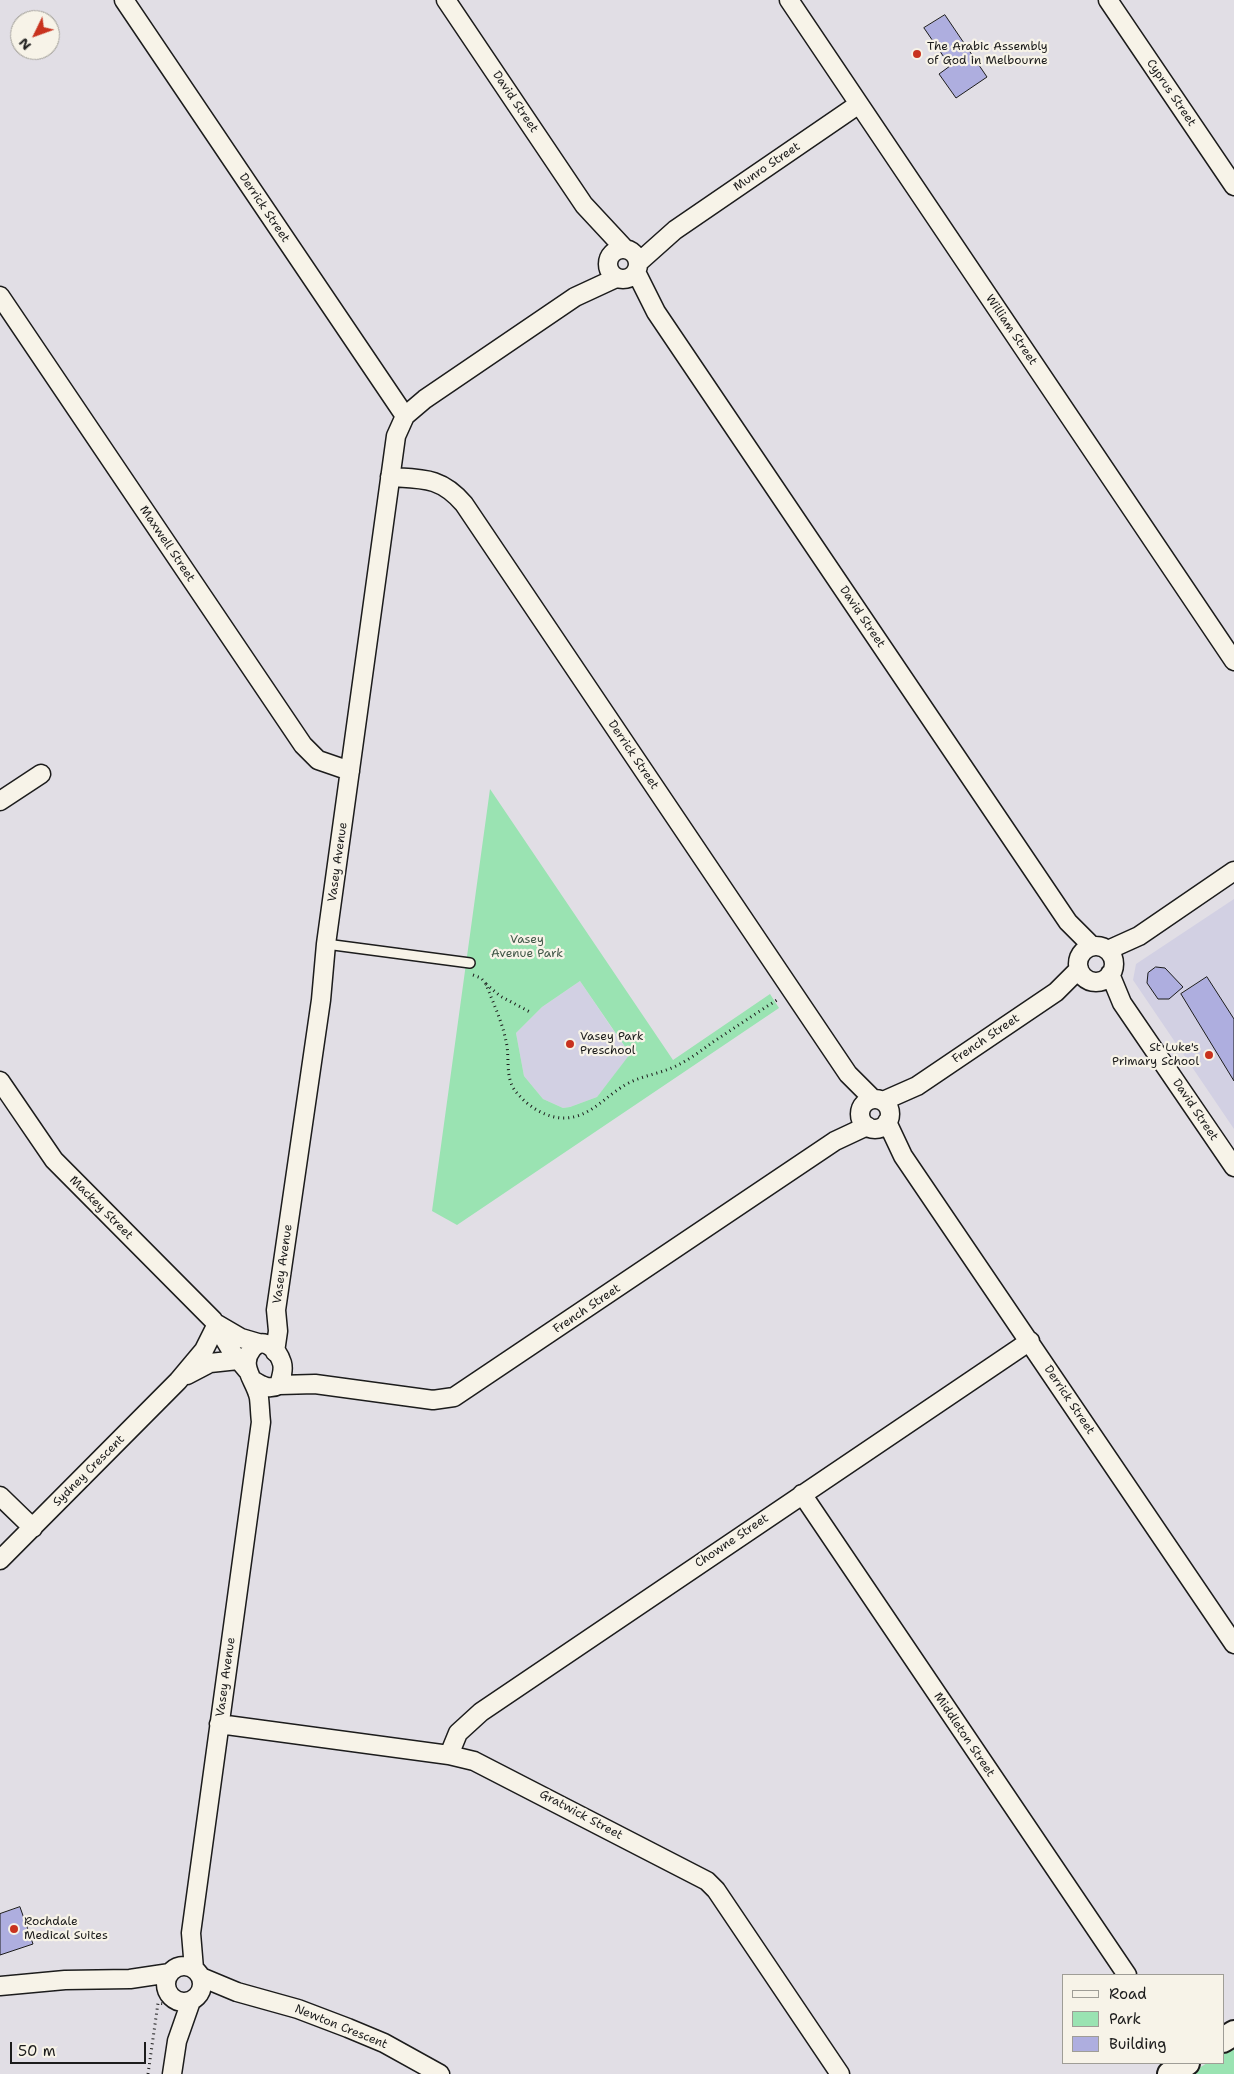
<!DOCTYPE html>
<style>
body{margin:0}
#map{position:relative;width:1234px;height:2074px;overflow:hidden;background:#e1dee5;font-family:"Shantell Sans",sans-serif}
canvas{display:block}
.legend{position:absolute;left:1062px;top:1974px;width:162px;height:90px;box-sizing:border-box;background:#f7f3e8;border:1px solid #9f9d96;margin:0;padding:6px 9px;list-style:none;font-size:15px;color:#1c1c1c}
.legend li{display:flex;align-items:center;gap:10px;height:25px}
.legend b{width:25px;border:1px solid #9f9d96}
.north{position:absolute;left:10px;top:10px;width:50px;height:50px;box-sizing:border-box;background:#f7f3e8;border:1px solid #9f9d96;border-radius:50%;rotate:228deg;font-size:14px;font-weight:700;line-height:20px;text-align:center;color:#1c1c1c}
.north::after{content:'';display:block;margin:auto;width:18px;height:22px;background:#c8321e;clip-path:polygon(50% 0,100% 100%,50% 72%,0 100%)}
.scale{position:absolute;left:10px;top:2042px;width:136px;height:22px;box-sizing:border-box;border:2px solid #1c1c1c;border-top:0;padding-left:6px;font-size:15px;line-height:18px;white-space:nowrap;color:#1c1c1c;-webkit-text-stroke:4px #f7f3e8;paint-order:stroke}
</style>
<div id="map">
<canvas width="1234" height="2074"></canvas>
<ul class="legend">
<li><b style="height:6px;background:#f7f3e8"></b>Road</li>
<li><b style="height:14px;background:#9ae3b2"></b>Park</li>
<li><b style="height:14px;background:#aeaedf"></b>Building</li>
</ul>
<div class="north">N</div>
<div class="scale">50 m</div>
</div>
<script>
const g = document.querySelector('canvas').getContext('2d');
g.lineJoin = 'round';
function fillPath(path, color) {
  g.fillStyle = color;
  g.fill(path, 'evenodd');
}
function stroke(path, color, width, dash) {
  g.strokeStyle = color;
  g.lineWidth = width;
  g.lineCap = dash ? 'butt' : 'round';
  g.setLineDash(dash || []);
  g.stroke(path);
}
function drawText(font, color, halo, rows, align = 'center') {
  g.font = font + ' "Shantell Sans",sans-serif';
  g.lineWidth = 4.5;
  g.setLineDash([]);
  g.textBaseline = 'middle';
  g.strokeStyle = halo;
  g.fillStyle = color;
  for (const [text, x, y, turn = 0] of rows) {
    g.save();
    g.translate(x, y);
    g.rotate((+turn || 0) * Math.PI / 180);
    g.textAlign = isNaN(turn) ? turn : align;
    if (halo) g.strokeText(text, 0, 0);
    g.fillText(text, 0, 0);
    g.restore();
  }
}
fillPath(new Path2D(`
 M 1234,899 L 1234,1129 L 1133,980 L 1136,964 Z
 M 580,981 L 630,1055 L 597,1097 L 570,1107 L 563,1108 L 543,1099 L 524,1076 L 516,1033 L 542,1007 Z`), '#d2d0e3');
fillPath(new Path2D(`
 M 490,789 L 673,1060 L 770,994 L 779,1008 L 457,1225 L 432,1211 ZM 580,981 L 630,1054 L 597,1097 L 570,1107 L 563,1108 L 543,1099 L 524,1076 L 516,1033 L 542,1007 Z
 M 1234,2046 L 1234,2074 L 1190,2074 L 1207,2063 L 1223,2063 L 1223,2053 Z`), '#9ae3b2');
const building = new Path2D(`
 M 945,15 L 987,77 L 956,98 L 939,74 L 950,66 L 924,28 Z
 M 1156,967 L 1165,968 L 1183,987 L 1169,999 L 1158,999 L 1147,983 L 1148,973 Z
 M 1207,977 L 1234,1019 L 1234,1081 L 1181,994 Z
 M 20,1907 L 33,1944 L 0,1955 L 0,1914 Z`);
fillPath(building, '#aeaedf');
stroke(building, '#1c1c1c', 1);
const lane = new Path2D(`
 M 326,944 L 470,963`);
const street = new Path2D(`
 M 124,0 L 405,416
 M 446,0 L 584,205 L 624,248
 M 789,0 L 1234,661
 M 1108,0 L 1234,186
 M608 264a15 15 0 1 1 30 0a15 15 0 1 1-30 0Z
 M 638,263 L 675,230 L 859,104
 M 636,272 L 656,312 L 1068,922 L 1092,946
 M 0,296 L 303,745 L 318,760 L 350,771
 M 390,477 C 423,479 441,477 464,504 L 848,1074 L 873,1099
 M 0,801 L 41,774
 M1078 964a18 18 0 1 1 36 0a18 18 0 1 1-36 0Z
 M 1108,950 L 1139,936 L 1234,871
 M 1110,974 L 1122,1003 L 1234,1167
 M 0,1081 L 54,1160 L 213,1320 L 232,1352 L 247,1370
 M860 1114a15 15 0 1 1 30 0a15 15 0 1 1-30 0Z
 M 883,1101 L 917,1086 L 1056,992 L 1079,969
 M 887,1122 L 903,1156 L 1234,1644
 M 217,1324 L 241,1338 L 258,1343
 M 275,1352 L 278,1331 L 276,1310 L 321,1000 L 326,944 L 396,436 L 405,416 L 425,399 L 575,297 L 616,278
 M 187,1375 L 210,1363 L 238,1360
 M 279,1385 L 315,1384 L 433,1400 L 454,1397 L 835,1141 L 867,1126
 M 802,1494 L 1127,1975
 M 0,1496 L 33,1528
 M 0,1560 L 178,1381 L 204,1350 L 217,1324
 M 219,1724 L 449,1755 L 474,1761 L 707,1881 L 716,1890 L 840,2074
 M 449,1755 L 458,1733 L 481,1712 L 1030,1341
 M166 1984a18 18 0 1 1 36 0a18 18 0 1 1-36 0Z
 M 194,1969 L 191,1933 L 261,1422 C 260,1414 260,1406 259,1398 C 256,1381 238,1366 252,1349 C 263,1335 278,1350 282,1363 C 284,1370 281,1378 279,1385 C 269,1390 262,1386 254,1381
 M 201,1977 L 237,1992 L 298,2009 L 348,2028 L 384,2043 L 440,2074
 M 0,1986 L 65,1980 L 130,1979 L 170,1973
 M 172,2074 L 177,2041 L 191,2001`);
const secondary = new Path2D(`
 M 1223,2040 L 1234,2033
 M 1170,2074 L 1187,2063`);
stroke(lane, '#1c1c1c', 12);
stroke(street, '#1c1c1c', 21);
stroke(secondary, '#1c1c1c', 28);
stroke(new Path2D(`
 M 473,975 L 481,978 L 486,984 C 493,1003 502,1021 506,1041 C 510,1057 505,1075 514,1089 C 525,1105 546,1119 566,1118 C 590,1117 606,1096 625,1085 C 642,1075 661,1074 678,1065 C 690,1059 702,1050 713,1042 C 734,1028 755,1014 777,1000
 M 486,984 L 500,996 L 530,1012
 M 148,2074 L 158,2003 L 173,2005`), '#1c1c1c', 3, [1, 4]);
stroke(lane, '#f7f3e8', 9);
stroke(street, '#f7f3e8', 18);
stroke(secondary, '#f7f3e8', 24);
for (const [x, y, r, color] of [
 [917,54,5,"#c8321e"],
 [570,1044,5,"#c8321e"],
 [1209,1055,5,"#c8321e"],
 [14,1929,5,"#c8321e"]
]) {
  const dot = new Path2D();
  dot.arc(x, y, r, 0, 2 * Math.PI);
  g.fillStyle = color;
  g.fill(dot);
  stroke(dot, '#f7f3e8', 2);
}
drawText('12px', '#1c1c1c', '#f7f3e8', [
 ["The Arabic Assembly",927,47],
 ["of God in Melbourne",927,61],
 ["Vasey Park",580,1037],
 ["Preschool",580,1051],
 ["St Luke's",1199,1048,"right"],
 ["Primary School",1199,1062,"right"],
 ["Rochdale",24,1922],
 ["Medical Suites",24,1936]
], 'left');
drawText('12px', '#1c1c1c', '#f7f3e8', [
 ["Cyprus Street",1171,93,56],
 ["David Street",515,102,56],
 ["Munro Street",767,167,-34],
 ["Derrick Street",264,208,56],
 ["William Street",1011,330,56],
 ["Maxwell Street",167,544,56],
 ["David Street",862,617,56],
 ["Derrick Street",633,755,56],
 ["Vasey Avenue",338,862,-82],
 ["French Street",986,1039,-34],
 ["David Street",1195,1110,56],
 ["Mackey Street",101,1208,45],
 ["Vasey Avenue",283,1264,-82],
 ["French Street",587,1309,-34],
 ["Derrick Street",1069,1400,56],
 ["Sydney Crescent",89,1471,-45],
 ["Chowne Street",732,1541,-34],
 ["Vasey Avenue",226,1677,-82],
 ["Middleton Street",964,1735,56],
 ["Gratwick Street",581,1815,28],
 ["Newton Crescent",341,2027,22]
]);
drawText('12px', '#425849', '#f7f3e8', [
 ["Vasey",527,940],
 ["Avenue Park",527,954]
]);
</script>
